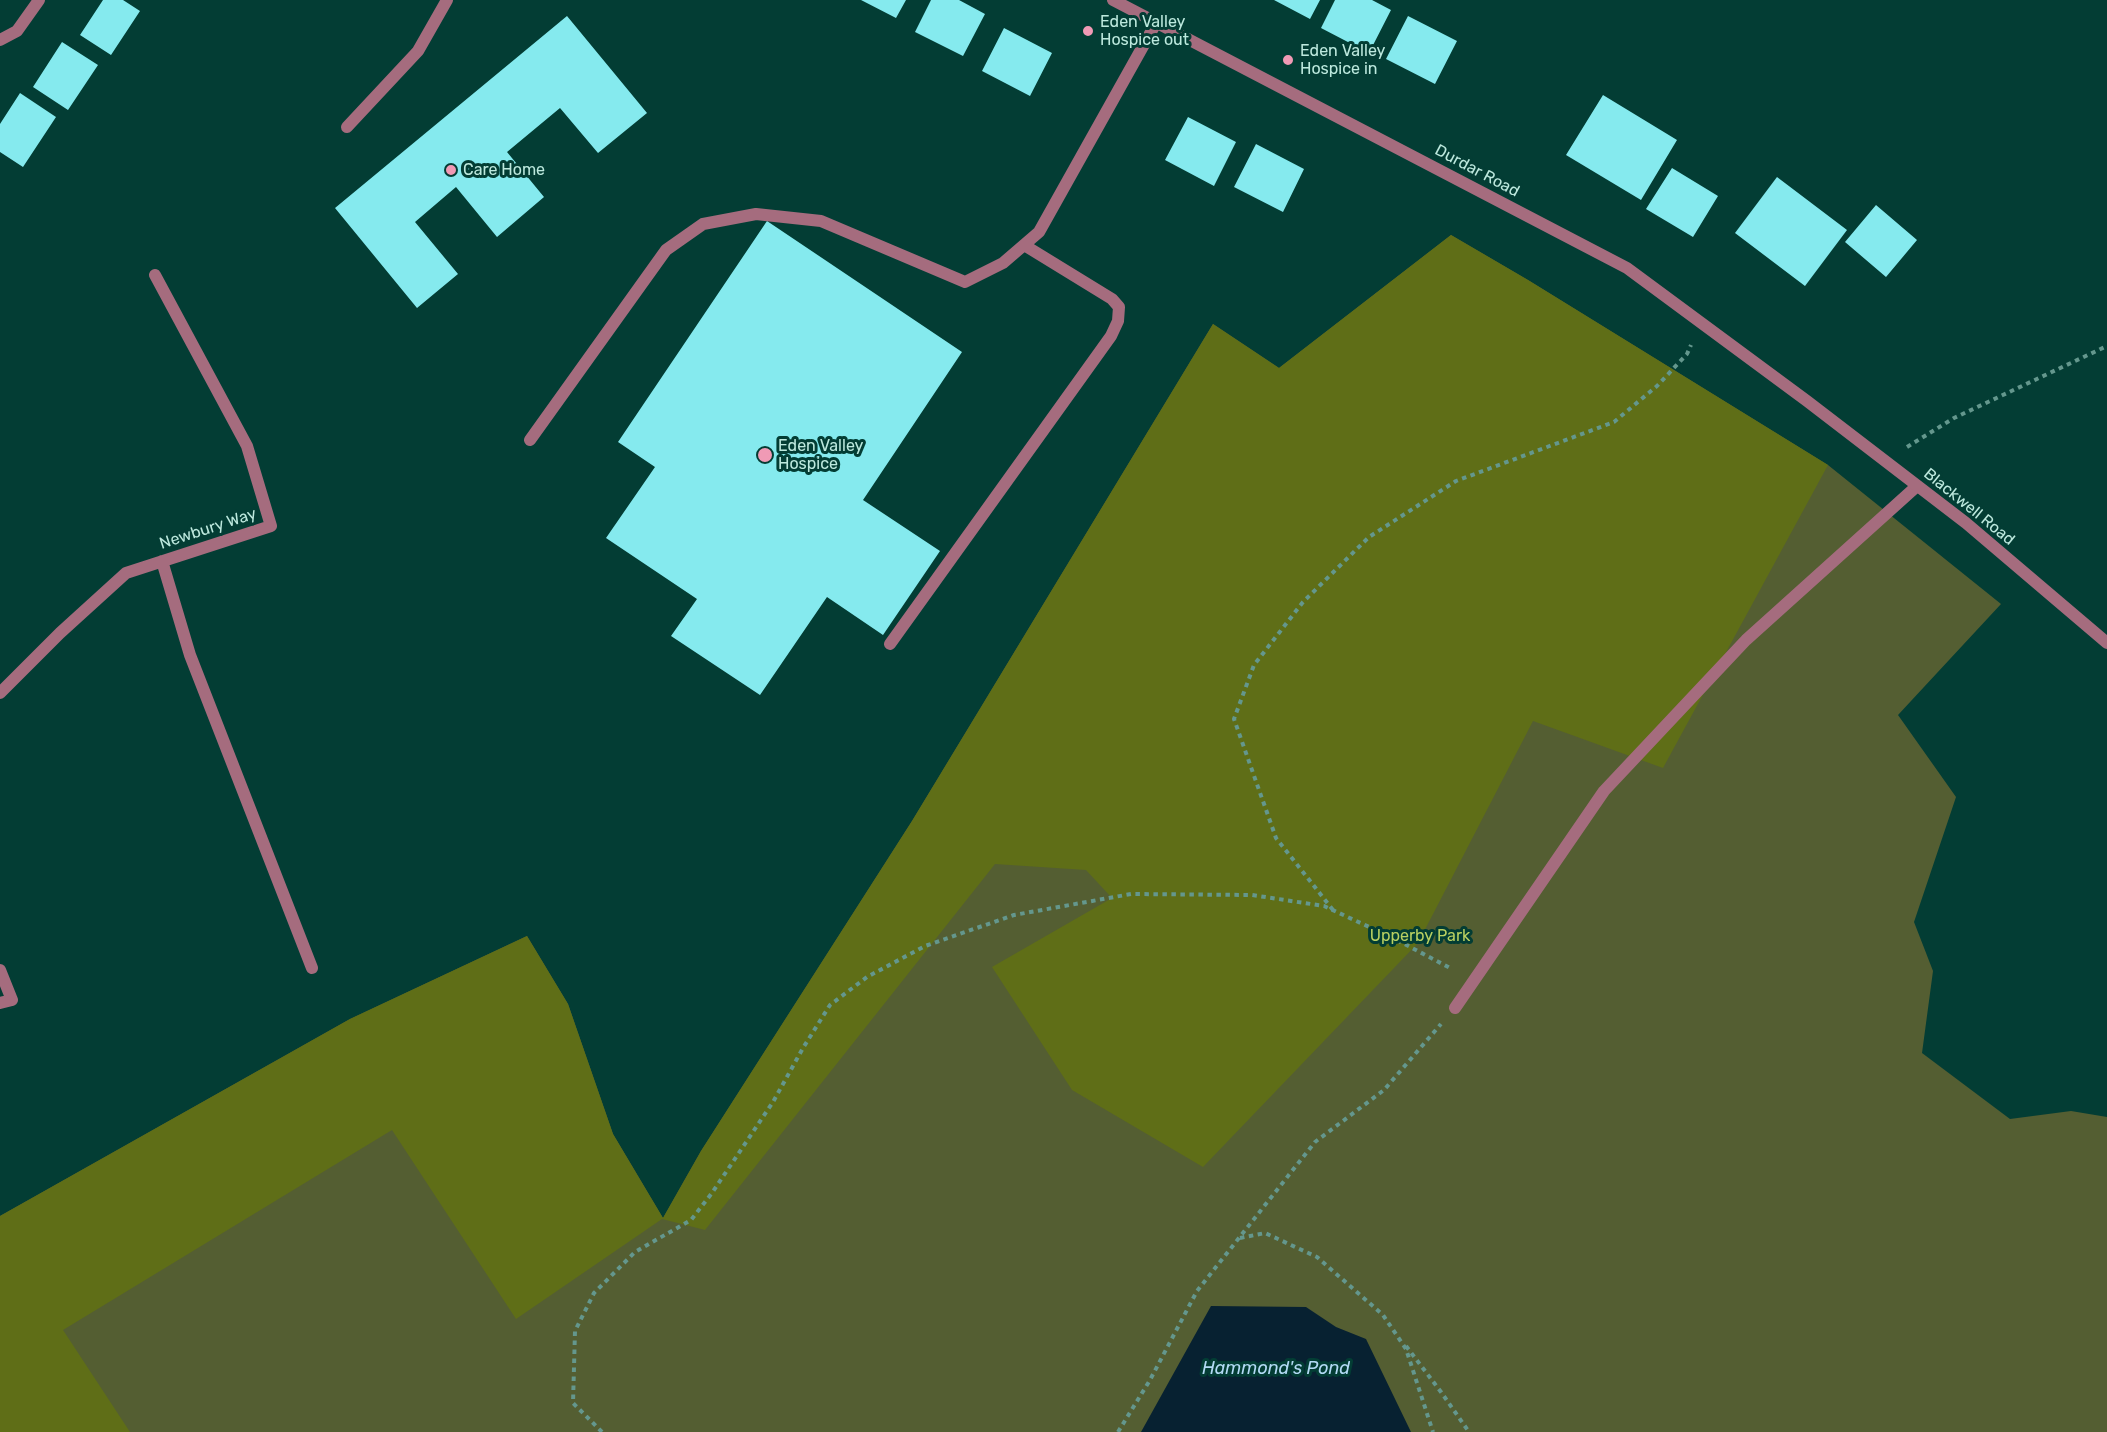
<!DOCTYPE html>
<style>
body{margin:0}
canvas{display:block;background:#033d34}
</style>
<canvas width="2107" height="1432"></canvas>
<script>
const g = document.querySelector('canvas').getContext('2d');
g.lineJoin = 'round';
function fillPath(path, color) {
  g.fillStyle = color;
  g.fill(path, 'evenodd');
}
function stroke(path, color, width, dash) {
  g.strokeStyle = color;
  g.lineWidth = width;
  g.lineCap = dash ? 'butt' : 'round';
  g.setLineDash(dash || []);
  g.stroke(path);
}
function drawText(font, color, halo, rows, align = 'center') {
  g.font = font + ' Rubik,sans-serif';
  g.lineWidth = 6;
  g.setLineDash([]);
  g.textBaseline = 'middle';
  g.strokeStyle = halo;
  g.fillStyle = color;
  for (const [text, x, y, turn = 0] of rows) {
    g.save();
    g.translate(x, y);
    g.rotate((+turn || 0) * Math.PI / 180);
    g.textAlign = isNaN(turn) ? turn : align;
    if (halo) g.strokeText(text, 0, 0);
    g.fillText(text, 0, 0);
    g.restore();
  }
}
fillPath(new Path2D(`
 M 1451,235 L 1528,280 L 1828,465 L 2001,604 L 1898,715 L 1956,797 L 1914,922 L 1933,971 L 1922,1053 L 2010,1119 L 2071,1111 L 2107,1117 L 2107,1432 L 0,1432 L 0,1216 L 350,1019 L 527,936 L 568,1004 L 613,1134 L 663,1218 L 701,1151 L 912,821 L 1213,324 L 1279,368 Z`), '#545e32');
fillPath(new Path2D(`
 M 1451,235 L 1528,280 L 1828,465 L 1663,768 L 1533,721 L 1418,943 L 1203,1167 L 1072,1090 L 992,967 L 1112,898 L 1086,870 L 995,864 L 705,1230 L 662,1219 L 516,1319 L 392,1130 L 63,1330 L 130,1432 L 0,1432 L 0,1216 L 350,1019 L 527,936 L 568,1004 L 613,1134 L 663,1218 L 701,1151 L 912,821 L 1213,324 L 1279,368 Z`), '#5f6e17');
fillPath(new Path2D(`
 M 1211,1306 L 1306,1307 L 1336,1327 L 1366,1339 L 1411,1432 L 1141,1432 Z`), '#072131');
fillPath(new Path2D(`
 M 103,0 L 123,0 L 140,11 L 111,55 L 80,35 Z
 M 861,0 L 906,0 L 896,18 Z
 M 931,0 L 959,0 L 985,14 L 963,56 L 915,32 Z
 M 1274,0 L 1320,0 L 1310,19 Z
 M 1335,0 L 1372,0 L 1391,10 L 1369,53 L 1321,28 Z
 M 567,16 L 647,113 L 598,153 L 560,108 L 507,152 L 544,197 L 497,237 L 456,187 L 415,222 L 458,274 L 417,308 L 335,208 Z
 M 1408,16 L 1457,41 L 1435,84 L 1386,59 Z
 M 1004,28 L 1052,53 L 1030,96 L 982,71 Z
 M 62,42 L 98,65 L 68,110 L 33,87 Z
 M 20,93 L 56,117 L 23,167 L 0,152 L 0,124 Z
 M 1603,95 L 1677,140 L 1641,200 L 1566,155 Z
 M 1188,117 L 1236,142 L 1214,186 L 1165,160 Z
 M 1256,144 L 1304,169 L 1283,212 L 1234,187 Z
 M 1672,168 L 1718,196 L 1693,237 L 1646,209 Z
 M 1777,177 L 1847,230 L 1805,286 L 1735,233 Z
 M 1876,205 L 1917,240 L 1886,277 L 1845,242 Z
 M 767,221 L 962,352 L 863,500 L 940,551 L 883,635 L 827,597 L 760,695 L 671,636 L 697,599 L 606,538 L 655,467 L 618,442 Z`), '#85eaee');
stroke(new Path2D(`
 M 1907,447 L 1954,418 L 2107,346
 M 1333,910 L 1276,838 L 1234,719 L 1254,665 L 1303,602 L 1369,537 L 1456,481 L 1614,422 L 1657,386 L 1687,354 L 1691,345
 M 1240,1238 L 1265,1233 L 1317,1257 L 1383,1315 L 1406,1349 L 1433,1432
 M 1406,1346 L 1441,1392 L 1469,1432
 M 602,1432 L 573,1403 L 575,1331 L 594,1293 L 635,1252 L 691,1220 L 712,1193 L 773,1102 L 803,1048 L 830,1005 L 867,977 L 925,946 L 1014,915 L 1131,894 L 1252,895 L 1324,906 L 1395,939 L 1452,969
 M 1118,1432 L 1150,1380 L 1197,1291 L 1315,1142 L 1384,1090 L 1441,1024`), '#64978d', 4, [4.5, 4.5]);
stroke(new Path2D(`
 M 347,127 L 418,51 L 447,0
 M 530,440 L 666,250 L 703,224 L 756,214 L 821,221 L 965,282 L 1003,263 L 1039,232 L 1156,23
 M 890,644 L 1111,336 L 1118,321 L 1119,307 L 1112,299 L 1024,245
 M 1455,1008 L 1604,791 L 1746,640 L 1917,486`), '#a56c7e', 12);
stroke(new Path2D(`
 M 0,40 L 17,31 L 39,0
 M 162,561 L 190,655 L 312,968
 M 0,693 L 60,633 L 126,573 L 271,526 L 247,446 L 155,275
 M 0,970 L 12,1000 L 0,1003`), '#a56c7e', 12);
stroke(new Path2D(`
 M 1113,0 L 1627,268 L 1807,401 L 1966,523 L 2107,643`), '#a56c7e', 12);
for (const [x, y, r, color] of [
 [1088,31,6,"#f09ab5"],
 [1288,60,6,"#f09ab5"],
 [451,170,6,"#f09ab5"],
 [765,455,8,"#f09ab5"]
]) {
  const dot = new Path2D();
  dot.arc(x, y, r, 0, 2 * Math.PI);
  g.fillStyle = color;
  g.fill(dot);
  stroke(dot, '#033d34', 2);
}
drawText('16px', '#bde9de', '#033d34', [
 ["Eden Valley",1100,22],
 ["Hospice out",1100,40],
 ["Eden Valley",1300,51],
 ["Hospice in",1300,69],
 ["Care Home",463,170],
 ["Eden Valley",778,446],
 ["Hospice",778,464]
], 'left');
drawText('16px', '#bde9de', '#033d34', [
 ["Durdar Road",1477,171,28],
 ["Blackwell Road",1969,507,39],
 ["Newbury Way",208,529,-18]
]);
drawText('16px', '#b9d061', '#033d34', [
 ["Upperby Park",1420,936]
]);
drawText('italic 18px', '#b3daf5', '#033d34', [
 ["Hammond's Pond",1276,1369]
]);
</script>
